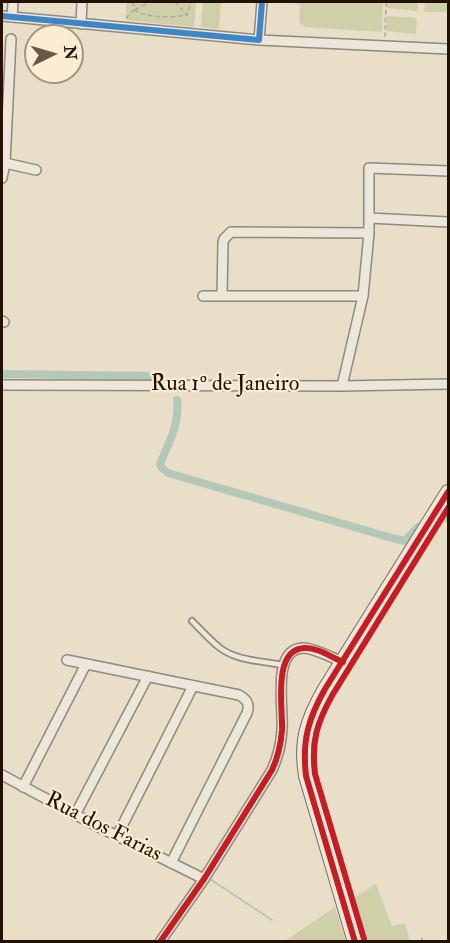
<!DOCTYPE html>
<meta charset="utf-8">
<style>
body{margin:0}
#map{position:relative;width:450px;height:943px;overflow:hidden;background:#e9dec7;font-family:"IM FELL Double Pica",serif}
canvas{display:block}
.frame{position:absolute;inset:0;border:3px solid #231201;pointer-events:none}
.north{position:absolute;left:24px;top:24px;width:60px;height:60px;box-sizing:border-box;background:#faedd2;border:2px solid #a4957e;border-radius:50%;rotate:85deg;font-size:16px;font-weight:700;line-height:24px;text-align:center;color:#231201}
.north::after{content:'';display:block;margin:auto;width:21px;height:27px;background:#685946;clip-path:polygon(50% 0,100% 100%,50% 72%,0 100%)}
</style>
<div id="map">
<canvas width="450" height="943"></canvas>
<div class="frame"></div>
<div class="north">N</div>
</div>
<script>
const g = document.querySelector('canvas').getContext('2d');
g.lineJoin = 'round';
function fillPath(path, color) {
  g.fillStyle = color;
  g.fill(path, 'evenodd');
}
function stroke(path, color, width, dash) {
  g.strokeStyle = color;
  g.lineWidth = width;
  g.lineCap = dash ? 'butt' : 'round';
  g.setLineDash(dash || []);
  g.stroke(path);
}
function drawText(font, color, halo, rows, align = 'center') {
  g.font = font + ' "IM FELL Double Pica",serif';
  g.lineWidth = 4.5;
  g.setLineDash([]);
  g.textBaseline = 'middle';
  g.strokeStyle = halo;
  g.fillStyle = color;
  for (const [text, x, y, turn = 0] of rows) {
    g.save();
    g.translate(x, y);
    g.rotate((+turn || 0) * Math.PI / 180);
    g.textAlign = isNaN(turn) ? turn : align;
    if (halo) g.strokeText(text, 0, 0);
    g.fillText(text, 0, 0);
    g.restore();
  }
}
fillPath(new Path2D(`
 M 126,2 L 196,2 L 194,27 L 126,20 Z
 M 203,2 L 221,2 L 219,29 L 201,27 Z
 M 293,2 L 383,2 L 382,32 L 305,27 L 299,22 L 300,5 L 293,3 Z
 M 387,2 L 418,2 L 418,11 L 387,8 Z
 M 425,2 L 448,2 L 448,12 L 424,12 Z
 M 387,16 L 417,18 L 416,34 L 386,31 Z
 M 376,884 L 392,926 L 405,923 L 410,941 L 362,941 L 351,900 Z
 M 335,907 L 346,941 L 285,941 Z`), '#cfd0aa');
stroke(new Path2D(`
 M 210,879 L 272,920`), '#b4c8ba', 2);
stroke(new Path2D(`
 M 2,374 L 152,376
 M 177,400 C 180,424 169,442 160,464 L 162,468 L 168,473 L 392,538 L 405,541 L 418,527
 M 435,523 L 441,516 L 448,518`), '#b4c8ba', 8);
const lane = new Path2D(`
 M 192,621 C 201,630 210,640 220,648 C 237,661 263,661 283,665`);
const street = new Path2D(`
 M 2,16 L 259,40 L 448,49
 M 12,17 L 13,2
 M 81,24 L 82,2
 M 259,40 L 262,2
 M 5,163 L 36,170
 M 2,178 L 5,163 L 11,39
 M 369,218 L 448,222
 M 203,296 L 363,296
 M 222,296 L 223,243 L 224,239 L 231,232 L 369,233
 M 2,321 L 4,322
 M 2,385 L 342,386 L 448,384
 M 342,386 L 363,296 L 369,233 L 369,168 L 448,171
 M 67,660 L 239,695 C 247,699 250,704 247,713 L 171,863
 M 2,775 L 93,824 L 204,879
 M 23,787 L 86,664
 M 75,815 L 148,676
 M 117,836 L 193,686
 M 160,942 L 204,879 L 272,770 C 278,757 281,745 282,730 C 284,709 271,649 303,648 C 315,648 332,658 343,662`);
const secondary = new Path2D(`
 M 355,942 L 306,776 C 300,740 308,719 325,689 L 448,492`);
stroke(lane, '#92897b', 8);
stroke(street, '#92897b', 12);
stroke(secondary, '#766e60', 16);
stroke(new Path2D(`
 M 175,2 L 187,15 L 191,2
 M 134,10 C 147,18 172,18 187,15
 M 135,10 L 149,2
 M 126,18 L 134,10 L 133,2
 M 385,37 L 386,2
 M 421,942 L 422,938`), '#aea79b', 1.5, [4.5, 3]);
stroke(lane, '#ece6db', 4.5);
stroke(street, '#ece6db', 9);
stroke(secondary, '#ece6db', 14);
stroke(new Path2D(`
 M 160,942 L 204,879 L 272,770 C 278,757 281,744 282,730 C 283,708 272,650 304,648 C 317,647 331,657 343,662
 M 355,942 L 306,776 C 302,741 308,719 325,689 L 448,492`), '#c61d23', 6);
stroke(new Path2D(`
 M 364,939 L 315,774 C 311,742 317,722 333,694 L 448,508`), '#c61d23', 6);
stroke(new Path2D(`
 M 2,16 L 259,40 L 262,2`), '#3d85c6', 6);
drawText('22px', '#231201', '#faedd2', [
 ["Rua 1º de Janeiro",225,385],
 ["Rua dos Farias",103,828,27]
]);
</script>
